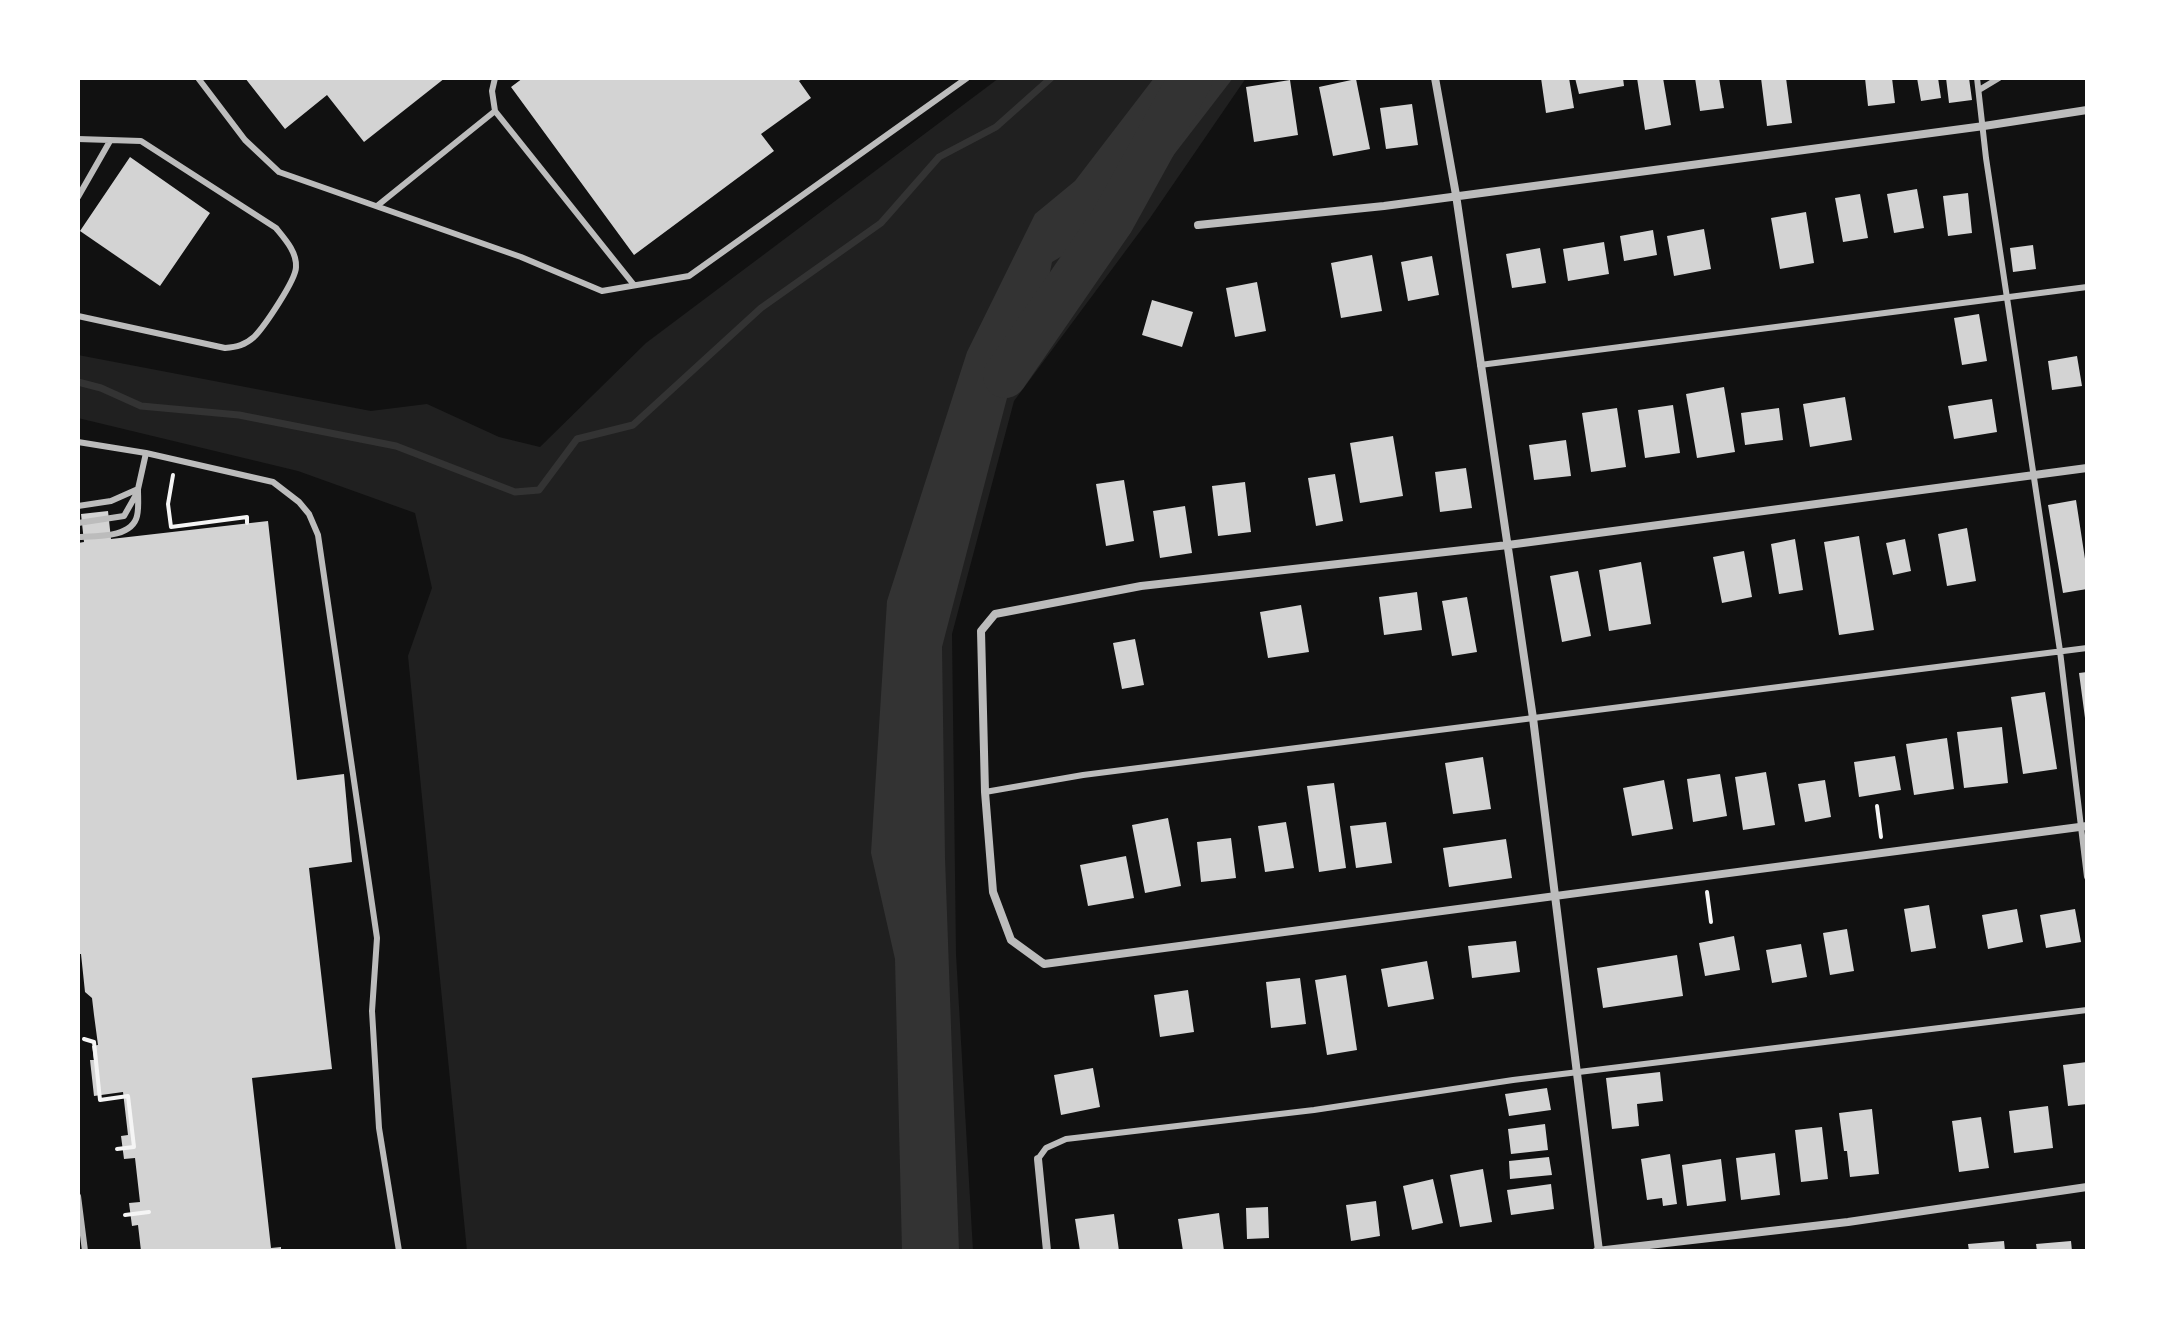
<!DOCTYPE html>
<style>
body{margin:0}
#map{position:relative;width:2165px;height:1329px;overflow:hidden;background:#111;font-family:Raleway,sans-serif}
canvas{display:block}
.frame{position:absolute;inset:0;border:80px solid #fff;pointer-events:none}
</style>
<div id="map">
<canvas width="2165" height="1329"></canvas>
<div class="frame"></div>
</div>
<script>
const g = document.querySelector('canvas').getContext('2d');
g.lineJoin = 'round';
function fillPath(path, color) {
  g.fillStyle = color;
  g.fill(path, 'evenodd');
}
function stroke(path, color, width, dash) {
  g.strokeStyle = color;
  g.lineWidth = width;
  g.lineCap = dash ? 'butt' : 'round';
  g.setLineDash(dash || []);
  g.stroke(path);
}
fillPath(new Path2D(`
 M 999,78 L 1246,78 L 1150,218 L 1014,401 L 952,634 L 956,954 L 973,1251 L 467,1251 L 408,656 L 432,588 L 415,513 L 298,471 L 78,418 L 78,355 L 371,411 L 427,404 L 499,437 L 540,447 L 646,343 Z`), '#202020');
fillPath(new Path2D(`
 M 1154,78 L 1233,78 L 1142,196 L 1101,215 L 1079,246 L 1052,262 L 1032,362 L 1007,398 L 942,647 L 945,858 L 959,1251 L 902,1251 L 895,959 L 871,853 L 887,601 L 967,352 L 1035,214 L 1075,181 Z`), '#333');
stroke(new Path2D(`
 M 78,382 L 101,388 L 141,406 L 239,415 L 396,446 L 515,492 L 539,490 L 577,439 L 633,425 L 761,308 L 881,223 L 939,157 L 996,127 L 1051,78`), '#333', 7);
stroke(new Path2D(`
 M 1005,376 L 1112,221 L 1191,78`), '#333', 44);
fillPath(new Path2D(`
 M 245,78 L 445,78 L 364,142 L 327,95 L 285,129 Z
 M 523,78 L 804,78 L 799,81 L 811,98 L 761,134 L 774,151 L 634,255 L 511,87 Z
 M 1541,78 L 1569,78 L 1574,108 L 1546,113 Z
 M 1575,78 L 1623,78 L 1624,86 L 1579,94 Z
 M 1637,78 L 1663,78 L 1671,125 L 1645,130 Z
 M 1695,78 L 1719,78 L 1724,108 L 1700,111 Z
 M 1761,78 L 1786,78 L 1792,123 L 1767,126 Z
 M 1865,78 L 1892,78 L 1895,103 L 1868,106 Z
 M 1917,78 L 1938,78 L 1941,98 L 1921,101 Z
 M 1946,78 L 1969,78 L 1972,100 L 1949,103 Z
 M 1356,79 L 1370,149 L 1333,156 L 1319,87 Z
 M 1290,80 L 1298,135 L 1254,142 L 1246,87 Z
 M 1412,104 L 1418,145 L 1386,149 L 1380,108 Z
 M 130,157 L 210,213 L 160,286 L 80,231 Z
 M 1917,189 L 1924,228 L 1894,233 L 1887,194 Z
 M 1968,193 L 1972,233 L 1948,236 L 1943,196 Z
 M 1860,194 L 1868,238 L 1843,242 L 1835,198 Z
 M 1806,212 L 1814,263 L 1780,269 L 1771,218 Z
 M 1704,229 L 1711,269 L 1674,276 L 1667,236 Z
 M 1653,230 L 1657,255 L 1624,261 L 1620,236 Z
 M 1604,242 L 1609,274 L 1568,281 L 1563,249 Z
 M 2033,245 L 2036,269 L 2013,272 L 2010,248 Z
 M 1540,248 L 1546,283 L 1512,288 L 1506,254 Z
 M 1372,255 L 1382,311 L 1341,318 L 1331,263 Z
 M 1432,256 L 1439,295 L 1408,301 L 1401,262 Z
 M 1257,282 L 1266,331 L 1235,337 L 1226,288 Z
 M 1152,300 L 1193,312 L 1182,347 L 1142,335 Z
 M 1979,314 L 1987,361 L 1962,365 L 1954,318 Z
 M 2077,356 L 2082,386 L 2052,390 L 2048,361 Z
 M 1724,387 L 1735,452 L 1697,458 L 1686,394 Z
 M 1845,397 L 1852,440 L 1810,447 L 1803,404 Z
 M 1992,399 L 1997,432 L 1954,439 L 1948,406 Z
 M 1673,405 L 1680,453 L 1645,458 L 1638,410 Z
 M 1617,408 L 1626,467 L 1591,472 L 1582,413 Z
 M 1779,408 L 1783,440 L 1745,445 L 1741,413 Z
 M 1393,436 L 1403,496 L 1360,503 L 1350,443 Z
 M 1566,440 L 1571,476 L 1534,480 L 1529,445 Z
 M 1466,468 L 1472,508 L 1440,512 L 1435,472 Z
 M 1335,474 L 1343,521 L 1316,526 L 1308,478 Z
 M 1124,480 L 1134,541 L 1106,546 L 1096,484 Z
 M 1245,482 L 1251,532 L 1218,536 L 1212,486 Z
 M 2076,500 L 2087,572 L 2087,589 L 2063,593 L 2048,505 Z
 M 1185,506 L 1192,553 L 1160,558 L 1153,511 Z
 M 108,511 L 111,539 L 268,521 L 297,780 L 344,774 L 352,862 L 309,868 L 332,1069 L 252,1078 L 271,1248 L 281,1247 L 281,1251 L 141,1251 L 138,1225 L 132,1226 L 129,1203 L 140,1202 L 135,1158 L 124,1159 L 121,1136 L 128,1135 L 123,1092 L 94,1096 L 90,1060 L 94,1060 L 92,1046 L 98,1045 L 94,1015 L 92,998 L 85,992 L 81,954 L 78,954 L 78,543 L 84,542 L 81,514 Z
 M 1967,528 L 1976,581 L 1947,586 L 1938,534 Z
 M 1859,536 L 1874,630 L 1839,635 L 1824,542 Z
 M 1795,539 L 1803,590 L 1779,594 L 1771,544 Z
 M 1905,539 L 1911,571 L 1893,575 L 1886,543 Z
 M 1744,551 L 1752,597 L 1722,603 L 1713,557 Z
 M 1641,562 L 1651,624 L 1609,631 L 1599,570 Z
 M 1578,571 L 1591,636 L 1562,642 L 1550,576 Z
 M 1417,592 L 1422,630 L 1384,635 L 1379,597 Z
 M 1467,597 L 1477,652 L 1452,656 L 1442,601 Z
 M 1301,605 L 1309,652 L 1268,658 L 1260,612 Z
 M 1135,639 L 1144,685 L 1122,689 L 1113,643 Z
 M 2087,672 L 2087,718 L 2085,718 L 2079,673 Z
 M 2045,692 L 2057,769 L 2023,774 L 2011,697 Z
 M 2002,727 L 2008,783 L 1964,788 L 1957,732 Z
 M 1947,738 L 1954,789 L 1914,795 L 1906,744 Z
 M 1895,756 L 1901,790 L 1859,797 L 1854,762 Z
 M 1483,757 L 1491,809 L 1453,814 L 1445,763 Z
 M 1766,772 L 1775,825 L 1743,830 L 1735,777 Z
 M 1720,774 L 1727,816 L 1693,822 L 1687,779 Z
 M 1664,780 L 1673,829 L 1632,836 L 1623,788 Z
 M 1825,780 L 1831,817 L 1805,822 L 1798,784 Z
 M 1334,783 L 1346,868 L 1319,872 L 1307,786 Z
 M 1168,818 L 1181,886 L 1145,893 L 1132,825 Z
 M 1286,822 L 1294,868 L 1265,872 L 1258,826 Z
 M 1386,822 L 1392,863 L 1356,868 L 1350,826 Z
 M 1231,838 L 1236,878 L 1201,882 L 1197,842 Z
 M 1506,839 L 1512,878 L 1449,887 L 1443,848 Z
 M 1126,856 L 1134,898 L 1088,906 L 1080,865 Z
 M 1929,905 L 1936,948 L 1911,952 L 1904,909 Z
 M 2017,909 L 2023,942 L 1988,949 L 1982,915 Z
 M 2075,909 L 2081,942 L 2046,948 L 2040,915 Z
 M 1847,929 L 1854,971 L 1830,975 L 1823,933 Z
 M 1734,936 L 1740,970 L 1705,976 L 1699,943 Z
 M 1516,941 L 1520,972 L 1472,978 L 1468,946 Z
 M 1801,944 L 1807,977 L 1772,983 L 1766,950 Z
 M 1677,955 L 1683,996 L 1603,1008 L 1597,968 Z
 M 1427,961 L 1434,999 L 1388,1007 L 1381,969 Z
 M 1346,975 L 1357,1050 L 1327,1055 L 1315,980 Z
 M 1300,978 L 1306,1024 L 1271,1028 L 1266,982 Z
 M 1188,990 L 1194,1032 L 1160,1037 L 1154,995 Z
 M 2087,1062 L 2087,1104 L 2068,1106 L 2063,1065 Z
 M 1093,1068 L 1100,1107 L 1061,1115 L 1054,1075 Z
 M 1660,1072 L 1663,1101 L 1637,1104 L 1639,1126 L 1612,1129 L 1606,1078 Z
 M 1547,1088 L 1551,1110 L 1509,1116 L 1505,1094 Z
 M 2048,1106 L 2053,1148 L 2014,1153 L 2009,1111 Z
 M 1872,1109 L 1879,1174 L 1850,1177 L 1847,1151 L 1844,1151 L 1839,1113 Z
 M 1981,1117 L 1989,1168 L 1959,1172 L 1952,1121 Z
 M 1545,1124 L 1548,1150 L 1511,1154 L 1508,1129 Z
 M 1822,1127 L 1828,1179 L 1801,1182 L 1795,1130 Z
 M 1775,1153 L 1780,1195 L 1741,1200 L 1736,1158 Z
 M 1670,1154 L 1677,1204 L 1663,1206 L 1662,1198 L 1647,1200 L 1641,1159 Z
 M 1549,1157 L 1552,1175 L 1510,1179 L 1509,1161 Z
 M 1721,1159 L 1726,1201 L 1687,1206 L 1682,1165 Z
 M 1483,1169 L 1492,1222 L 1460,1227 L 1450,1175 Z
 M 1433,1179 L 1443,1223 L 1412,1230 L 1403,1186 Z
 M 1551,1184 L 1554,1209 L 1511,1215 L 1507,1190 Z
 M 1376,1201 L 1380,1236 L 1351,1241 L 1346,1205 Z
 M 1268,1207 L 1269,1238 L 1247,1239 L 1246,1208 Z
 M 1219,1213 L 1224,1251 L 1183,1251 L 1178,1219 Z
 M 1114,1214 L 1119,1251 L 1080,1251 L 1075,1219 Z
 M 2004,1241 L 2005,1251 L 1969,1251 L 1968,1244 Z
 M 2071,1241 L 2072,1251 L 2037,1251 L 2036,1244 Z`), '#d3d3d3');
stroke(new Path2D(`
 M 173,475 L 168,504 L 171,527 L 247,517 L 247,523
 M 1877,806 L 1881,837
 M 1707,892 L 1711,922
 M 84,1039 L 94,1042 L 100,1100 L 128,1096 L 134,1147 L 117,1149
 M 125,1215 L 149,1212`), '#f5f5f5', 4);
stroke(new Path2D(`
 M 198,78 L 245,140 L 279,172 L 521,257 L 602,291 L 689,276 L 967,78
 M 495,78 L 492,91 L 495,111
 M 1977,78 L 1986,158 L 2060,651 L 2087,877
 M 1979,90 L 1999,78
 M 78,139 L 141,141 L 276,228 C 285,239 297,252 296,267 C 296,280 264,327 254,337 C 245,345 237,347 225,348 L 78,316
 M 78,197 L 110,141
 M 377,206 L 495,111 L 634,285
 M 1480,365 L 2087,287
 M 78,442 L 146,453 L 273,482 L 299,502 L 309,514 L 318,535 L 377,938 L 372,1011 L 379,1128 L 399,1251
 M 78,506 L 111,501 L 138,489 L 146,453
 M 78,523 L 124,516 L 137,493
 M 78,537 C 96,536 132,538 137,516 C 139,508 138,498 138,489
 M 985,792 L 1083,775 L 2087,648
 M 1038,1159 L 1046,1148 L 1066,1139 L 1314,1110 L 1513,1080 L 2087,1010
 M 78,1196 L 85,1251`), '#bcbcbc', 6);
stroke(new Path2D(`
 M 1435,78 L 1456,195 L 1533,718 L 1599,1251
 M 1198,225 L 1384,206 L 1984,126 L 2087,110
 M 2087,468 L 1508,545 L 1141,586 L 995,614 L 981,631 L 985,792 L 993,892 L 1011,940 L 1044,964 C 1392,918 1739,871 2087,826
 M 1038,1159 L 1047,1251
 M 1597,1251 L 1848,1222 L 2087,1187`), '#bcbcbc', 8);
</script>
